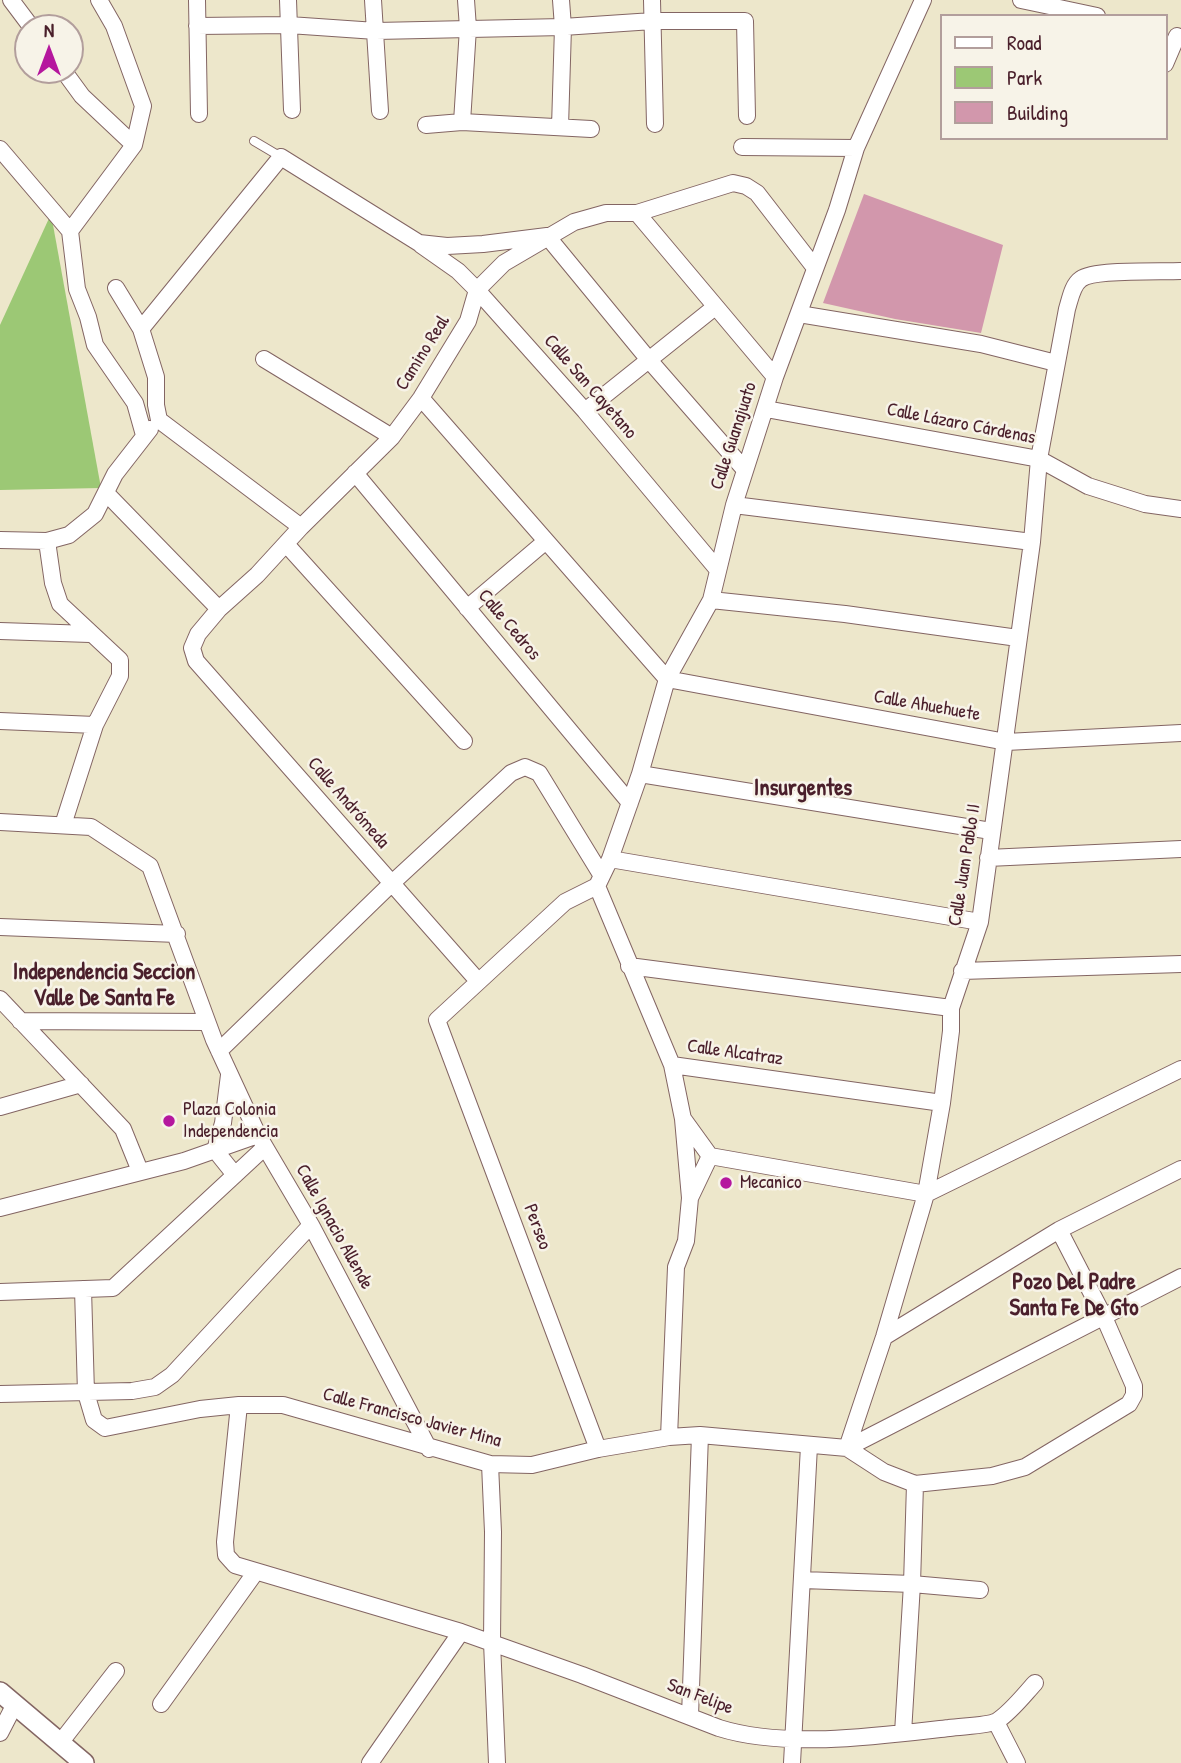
<!DOCTYPE html>
<meta charset="utf-8">
<style>
body{margin:0}
#map{position:relative;width:1181px;height:1763px;overflow:hidden;background:#ede7cb;font-family:"Patrick Hand",sans-serif}
canvas{display:block}
.legend{position:absolute;left:940px;top:14px;width:228px;height:126px;box-sizing:border-box;background:#f7f3e8;border:2px solid #b29e9c;margin:0;padding:9px 12px;list-style:none;font-size:21px;color:#4a1f2b}
.legend li{display:flex;align-items:center;gap:14px;height:35px}
.legend b{width:35px;border:2px solid #b29e9c}
.north{position:absolute;left:14px;top:14px;width:70px;height:70px;box-sizing:border-box;background:#f7f3e8;border:2px solid #b29e9c;border-radius:50%;rotate:0deg;font-size:19px;font-weight:700;line-height:28px;text-align:center;color:#4a1f2b}
.north::after{content:'';display:block;margin:auto;width:24px;height:32px;background:#b5179e;clip-path:polygon(50% 0,100% 100%,50% 72%,0 100%)}
</style>
<div id="map">
<canvas width="1181" height="1763"></canvas>
<ul class="legend">
<li><b style="height:9px;background:#fff"></b>Road</li>
<li><b style="height:19px;background:#9cc875"></b>Park</li>
<li><b style="height:19px;background:#d297ac"></b>Building</li>
</ul>
<div class="north">N</div>
</div>
<script>
const g = document.querySelector('canvas').getContext('2d');
g.lineJoin = 'round';
function fillPath(path, color) {
  g.fillStyle = color;
  g.fill(path, 'evenodd');
}
function stroke(path, color, width, dash) {
  g.strokeStyle = color;
  g.lineWidth = width;
  g.lineCap = dash ? 'butt' : 'round';
  g.setLineDash(dash || []);
  g.stroke(path);
}
function drawText(font, color, halo, rows, align = 'center') {
  g.font = font + ' "Patrick Hand",sans-serif';
  g.lineWidth = 5;
  g.setLineDash([]);
  g.textBaseline = 'middle';
  g.strokeStyle = halo;
  g.fillStyle = color;
  for (const [text, x, y, turn = 0] of rows) {
    g.save();
    g.translate(x, y);
    g.rotate((+turn || 0) * Math.PI / 180);
    g.textAlign = isNaN(turn) ? turn : align;
    if (halo) g.strokeText(text, 0, 0);
    g.fillText(text, 0, 0);
    g.restore();
  }
}
fillPath(new Path2D(`
 M 51,214 L 101,488 L 0,490 L 0,325 Z`), '#9cc875');
fillPath(new Path2D(`
 M 864,194 L 1003,245 L 981,333 L 895,319 L 823,303 Z`), '#d297ac');
const service = new Path2D(`
 M 254,141 L 281,157`);
const minor = new Path2D(`
 M 11,0 L 32,28
 M 197,0 L 199,114
 M 288,0 L 292,110
 M 373,0 L 380,111
 M 652,0 L 655,124
 M 1021,0 L 1097,16
 M 197,26 L 289,25 L 376,31 L 563,27 L 653,21 L 745,21 L 747,116
 M 1165,64 L 1177,36
 M 63,70 L 82,96 L 134,145
 M 462,122 L 468,28 L 466,0
 M 426,125 L 462,122 L 591,129
 M 560,127 L 563,27 L 561,0
 M 742,147 L 856,148
 M 0,149 L 70,231 L 77,289 L 88,317 L 95,345 L 135,403 L 144,435
 M 637,213 L 775,377
 M 70,231 L 134,145 L 143,106 L 114,26 L 99,0
 M 421,245 L 458,271 L 477,290 L 585,411 L 718,570
 M 116,288 L 141,329
 M 799,314 L 981,344 L 1056,363
 M 264,359 L 392,437
 M 421,398 L 667,679 L 1006,742 L 1181,733
 M 766,409 L 1039,459 L 1088,486 L 1145,504 L 1181,509
 M 585,411 L 715,307
 M 159,420 L 156,405 L 156,377 L 141,329 L 281,157 L 419,243 L 447,246 L 483,244 L 547,236 L 649,360 L 745,470
 M 159,420 L 301,527
 M 355,473 L 630,803
 M 107,494 L 219,609
 M 734,505 L 1032,542
 M 0,540 L 47,541 L 69,535 L 95,514 L 115,474 L 150,429
 M 47,541 L 53,583 L 60,604 L 120,660 L 120,676 L 95,725 L 63,825
 M 286,544 L 464,741
 M 711,600 L 845,614 L 1018,638
 M 467,608 L 546,541
 M 0,631 L 90,634
 M 0,721 L 95,725
 M 640,774 L 991,831
 M 0,822 L 91,827 L 150,866 L 214,1040 L 258,1135 L 311,1225 L 429,1449
 M 988,858 L 1181,849
 M 610,859 L 980,922
 M 597,886 L 610,859 L 640,774 L 667,679 L 711,600 L 734,505 L 775,377 L 837,210 L 856,148 L 923,0
 M 597,886 L 565,902 L 437,1020 L 598,1449
 M 597,886 L 672,1065 L 683,1119 L 690,1198 L 686,1241 L 676,1267 L 669,1437
 M 0,927 L 177,934
 M 629,966 L 951,1008
 M 962,971 L 1181,964
 M 478,981 L 196,661 L 192,648 L 198,634 L 219,609 L 257,575 L 301,527 L 392,437 L 421,398 L 468,321 L 477,290 L 504,263 L 574,222 L 606,213 L 637,213 L 733,183 L 746,186 L 757,193 L 815,268
 M 0,999 L 123,1129 L 140,1171
 M 20,1021 L 207,1022
 M 219,1051 L 391,884 L 511,773 L 525,767 L 539,773 L 602,876
 M 672,1065 L 942,1103
 M 229,1075 L 223,1123 L 215,1150 L 235,1175
 M 0,1107 L 81,1084
 M 684,1120 L 710,1156 L 926,1194 L 1181,1069
 M 690,1198 L 710,1156
 M 0,1208 L 184,1161 L 258,1135
 M 83,1289 L 86,1393 L 94,1420 L 105,1428 L 200,1409 L 239,1405 L 283,1405 L 490,1464 L 532,1465 L 598,1449 L 669,1437 L 700,1435 L 847,1448 L 884,1472 L 915,1484 L 992,1476 L 1025,1467 L 1129,1404 L 1134,1395 L 1134,1386 L 1104,1317 L 1059,1230
 M 0,1292 L 113,1288 L 264,1148
 M 884,1337 L 1059,1230 L 1181,1169
 M 0,1394 L 132,1391 L 155,1387 L 172,1375 L 311,1225
 M 239,1405 L 225,1542 L 226,1555 L 235,1565 L 461,1632
 M 847,1448 L 884,1337 L 926,1194 L 942,1103 L 951,1031 L 951,1008 L 980,922 L 1032,542 L 1039,459 L 1067,309 C 1070,300 1072,285 1081,279 C 1094,269 1161,272 1181,271
 M 847,1448 L 1181,1277
 M 490,1464 L 493,1532 L 492,1642 L 497,1763
 M 803,1580 L 912,1584 L 980,1590
 M 161,1704 L 255,1573
 M 690,1716 L 700,1435
 M 996,1722 L 1017,1763
 M 0,1733 L 15,1704
 M 903,1733 L 912,1584 L 915,1484
 M 60,1743 L 116,1671
 M 370,1763 L 461,1632 L 582,1675 L 719,1728 C 786,1749 880,1736 949,1728 C 961,1726 988,1726 997,1721 C 1011,1712 1024,1695 1035,1683
 M 792,1763 L 809,1446`);
const tertiary = new Path2D(`
 M 0,1692 L 84,1763`);
stroke(service, '#836563', 10);
stroke(minor, '#836563', 18);
stroke(tertiary, '#836563', 22);
stroke(service, '#fff', 8);
stroke(minor, '#fff', 16);
stroke(tertiary, '#fff', 19);
for (const [x, y, r, color] of [
 [169,1121,7,"#b5179e"],
 [726,1183,7,"#b5179e"]
]) {
  const dot = new Path2D();
  dot.arc(x, y, r, 0, 2 * Math.PI);
  g.fillStyle = color;
  g.fill(dot);
  stroke(dot, '#f7f3e8', 2.5);
}
drawText('19px', '#4a1f2b', '#f7f3e8', [
 ["Camino Real",423,353,-58],
 ["Calle San Cayetano",590,387,49],
 ["Calle Lázaro Cárdenas",961,424,11],
 ["Calle Guanajuato",734,436,-72],
 ["Calle Cedros",509,625,50],
 ["Calle Ahuehuete",927,706,10],
 ["Calle Andrómeda",348,803,49],
 ["Calle Juan Pablo II",965,865,-81],
 ["Calle Alcatraz",735,1053,8],
 ["Calle Ignacio Allende",334,1227,61],
 ["Perseo",537,1227,69],
 ["Calle Francisco Javier Mina",412,1418,15],
 ["San Felipe",700,1697,21]
]);
drawText('19px', '#4a1f2b', '#f7f3e8', [
 ["Plaza Colonia",183,1110],
 ["Independencia",183,1132],
 ["Mecanico",740,1183]
], 'left');
drawText('bold 23px', '#4a1f2b', '#f7f3e8', [
 ["Insurgentes",803,789],
 ["Independencia Seccion",104,973],
 ["Valle De Santa Fe",104,999],
 ["Pozo Del Padre",1074,1283],
 ["Santa Fe De Gto",1074,1309]
]);
</script>
